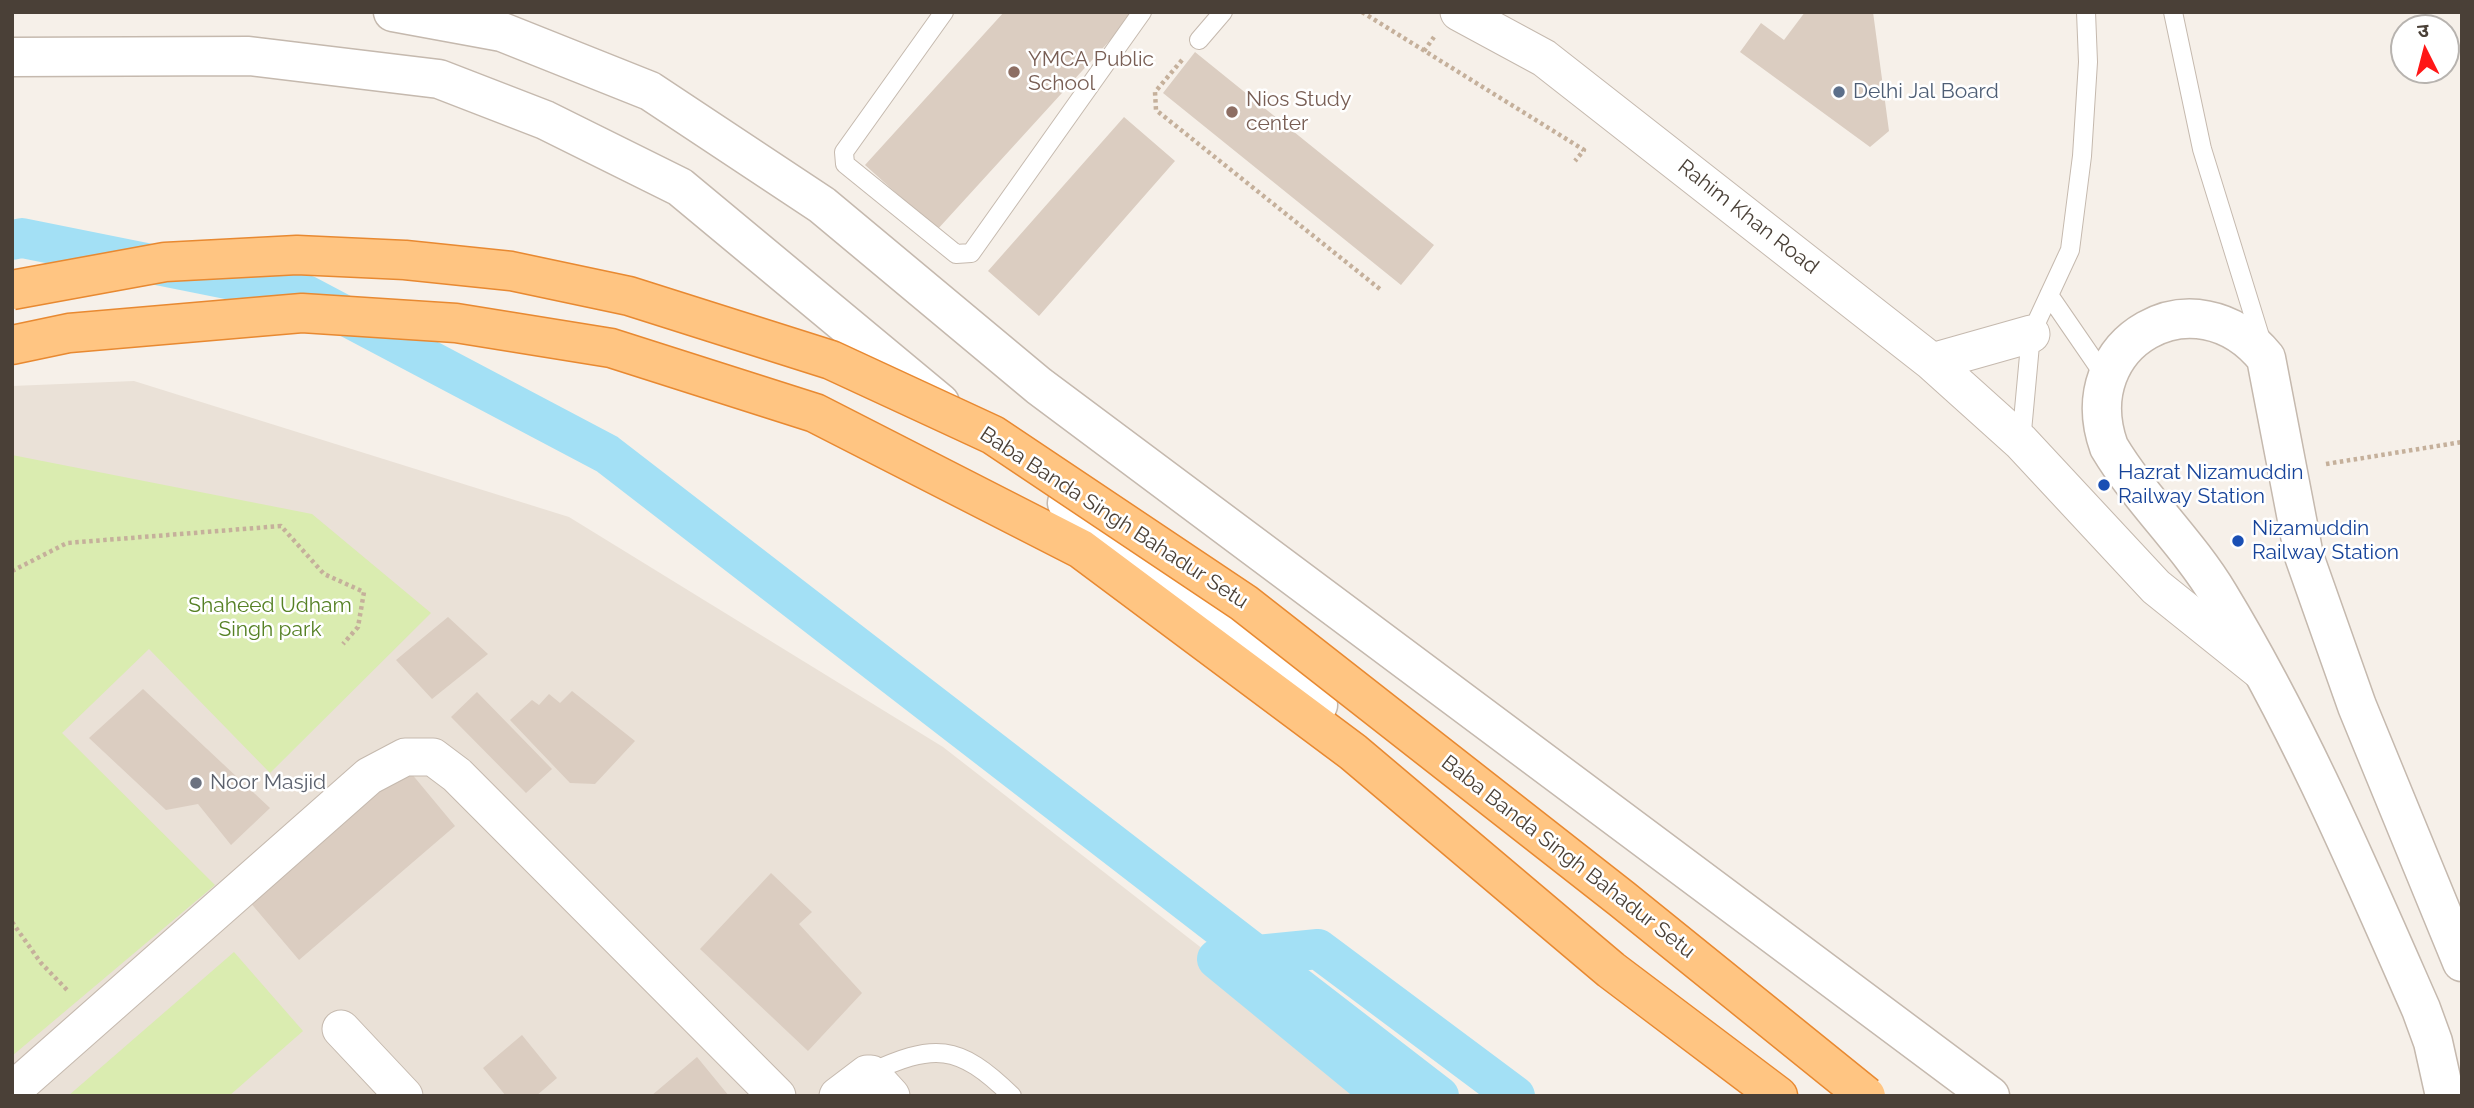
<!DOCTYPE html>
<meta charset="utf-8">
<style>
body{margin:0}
#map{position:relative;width:2474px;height:1108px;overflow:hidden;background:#f6f0e9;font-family:Raleway,"Noto Sans Devanagari",sans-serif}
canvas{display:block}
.frame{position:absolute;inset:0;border:14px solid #4a4037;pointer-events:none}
.north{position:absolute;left:2390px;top:14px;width:70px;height:70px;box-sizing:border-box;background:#fff;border:2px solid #b7b3af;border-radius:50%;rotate:354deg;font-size:19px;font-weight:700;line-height:28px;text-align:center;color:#4a4037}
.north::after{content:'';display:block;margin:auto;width:24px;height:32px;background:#ff1717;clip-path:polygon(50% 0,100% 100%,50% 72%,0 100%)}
</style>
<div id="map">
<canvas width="2474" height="1108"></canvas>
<div class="frame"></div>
<div class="north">उ</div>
</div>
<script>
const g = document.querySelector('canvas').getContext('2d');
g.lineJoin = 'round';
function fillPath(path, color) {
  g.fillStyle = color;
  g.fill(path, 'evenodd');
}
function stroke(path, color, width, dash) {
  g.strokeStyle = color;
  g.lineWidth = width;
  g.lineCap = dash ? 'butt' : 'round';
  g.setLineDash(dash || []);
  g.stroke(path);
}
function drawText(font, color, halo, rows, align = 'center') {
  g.font = font + ' Raleway,sans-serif';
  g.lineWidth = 5;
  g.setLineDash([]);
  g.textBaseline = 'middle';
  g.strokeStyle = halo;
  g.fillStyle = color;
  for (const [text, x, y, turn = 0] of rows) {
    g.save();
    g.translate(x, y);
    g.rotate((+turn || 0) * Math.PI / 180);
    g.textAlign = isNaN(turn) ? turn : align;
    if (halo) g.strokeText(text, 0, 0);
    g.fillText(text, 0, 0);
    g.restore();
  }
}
fillPath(new Path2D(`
 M 134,381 L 569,517 L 943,747 L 1392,1096 L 12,1096 L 12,386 Z`), '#eae1d7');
fillPath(new Path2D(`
 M 12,455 L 312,514 L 431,613 L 270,773 L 149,649 L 62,733 L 215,885 L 12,1056 Z
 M 234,952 L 303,1031 L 229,1096 L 68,1096 Z`), '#daecb0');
stroke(new Path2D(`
 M 12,240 L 22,238 L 306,295 L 607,454 L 1439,1096
 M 1384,1096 L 1217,959 L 1318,949 L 1515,1096`), '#a3e0f5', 40);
fillPath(new Path2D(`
 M 1004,12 L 1134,14 L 937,230 L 865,165 Z
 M 1805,12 L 1873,12 L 1889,131 L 1870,147 L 1740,52 L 1761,23 L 1784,40 Z
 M 1195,52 L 1434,245 L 1401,285 L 1163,93 Z
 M 1124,117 L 1175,161 L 1039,316 L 988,271 Z
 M 448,617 L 488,654 L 432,699 L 396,660 Z
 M 143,689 L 270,808 L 231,845 L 198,804 L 166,810 L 89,738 Z
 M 572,691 L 635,741 L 595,784 L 570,783 L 510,720 L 532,700 L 539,705 L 549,694 L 560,703 Z
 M 477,692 L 552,769 L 526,793 L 451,717 Z
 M 406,767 L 455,826 L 299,960 L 249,901 Z
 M 771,873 L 812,912 L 799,924 L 862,993 L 808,1051 L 700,949 Z
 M 522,1035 L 557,1078 L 536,1096 L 506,1096 L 483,1068 Z
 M 697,1057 L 729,1096 L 651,1096 Z`), '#dbcdc1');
const service = new Path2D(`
 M 944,12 L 844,152 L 845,164 L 956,254 L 971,253 L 1142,12
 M 2173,12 L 2202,149 L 2262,343
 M 1199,40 L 1223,12
 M 2049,295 L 2106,378
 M 2021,442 L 2031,334 L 2070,250 L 2082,156 L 2088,62 L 2086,12
 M 867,1074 C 934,1043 958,1043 1012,1096`);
const minor = new Path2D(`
 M 1459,12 L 1544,58 L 1932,362 L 2021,442 L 2156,587 L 2262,672
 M 1932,362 L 2031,334
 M 341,1029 L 404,1096
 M 12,1091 L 369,776 L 405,757 L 433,757 L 457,775 L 777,1096
 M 838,1096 L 867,1074 L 871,1074 L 891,1096`);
const tertiary = new Path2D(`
 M 393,12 L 502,32 L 650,91 L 822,205 L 1039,386 L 1990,1096
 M 12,57 L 249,56 L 439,79 L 545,120 L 680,187 L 940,403
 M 1067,503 L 1318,705
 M 2445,1096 L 2433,1042 L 2421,1009 C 2359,868 2299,727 2219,595 C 2188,543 2140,499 2109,447 C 2071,341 2196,271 2266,358 L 2304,556 L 2357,706 L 2462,962`);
const trunk = new Path2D(`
 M 12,345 L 69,333 L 302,313 L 456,323 L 611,348 L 815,413 L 1081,549 L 1353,752 L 1611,970 L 1778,1096`);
stroke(service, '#c5b9ae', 20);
stroke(minor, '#c5b9ae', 39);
stroke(tertiary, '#c5b9ae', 41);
stroke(trunk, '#e88931', 41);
stroke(new Path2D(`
 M 1362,12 L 1584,150 L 1575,161
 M 1424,51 L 1434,37
 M 1182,60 L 1155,92 L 1156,110 L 1381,290
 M 2326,464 L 2462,442
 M 12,571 L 67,543 L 281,526 L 324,574 L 364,592 L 358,627 L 343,644
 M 12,922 L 41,963 L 69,992`), '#c5b09b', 4.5, [3.5, 3.5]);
stroke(service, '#fff', 18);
stroke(minor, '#fff', 37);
stroke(tertiary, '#fff', 38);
stroke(trunk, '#ffc582', 38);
const trunkBridge = new Path2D(`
 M 12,290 L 165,262 L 297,255 L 405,260 L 511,271 L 629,296 L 831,360 L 993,435 L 1244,603 L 1622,899 L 1866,1096`);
stroke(trunkBridge, '#e88931', 41, []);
stroke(trunkBridge, '#ffc582', 38);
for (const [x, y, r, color] of [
 [1014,72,7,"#8d6e63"],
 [1839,92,7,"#5c6f8a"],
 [1232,112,7,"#8d6e63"],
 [2104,485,7,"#1a4fb4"],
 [2238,541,7,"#1a4fb4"],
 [196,783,7,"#6b7280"]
]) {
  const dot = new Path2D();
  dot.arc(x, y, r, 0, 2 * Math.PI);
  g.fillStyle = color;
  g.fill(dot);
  stroke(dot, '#fff', 2.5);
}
drawText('21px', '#785e54', '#fff', [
 ["YMCA Public",1028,60],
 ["School",1028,84],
 ["Nios Study",1246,100],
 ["center",1246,124]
], 'left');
drawText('21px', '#4e5e75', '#fff', [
 ["Delhi Jal Board",1853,92]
], 'left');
drawText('21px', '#4a4037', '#fff', [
 ["Rahim Khan Road",1748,217,38],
 ["Baba Banda Singh Bahadur Setu",1114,518,33],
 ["Baba Banda Singh Bahadur Setu",1568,857,38]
]);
drawText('21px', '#164399', '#fff', [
 ["Hazrat Nizamuddin",2118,473],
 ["Railway Station",2118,497],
 ["Nizamuddin",2252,529],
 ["Railway Station",2252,553]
], 'left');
drawText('21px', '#568125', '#fff', [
 ["Shaheed Udham",270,606],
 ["Singh park",270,630]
]);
drawText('21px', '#5b616d', '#fff', [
 ["Noor Masjid",210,783]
], 'left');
</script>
